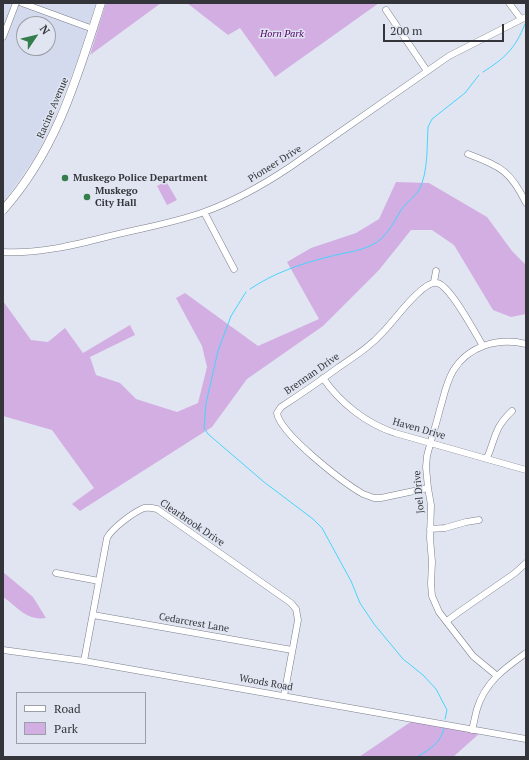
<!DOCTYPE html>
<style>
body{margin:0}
#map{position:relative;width:529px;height:760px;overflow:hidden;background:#e0e5f1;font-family:"PT Serif",serif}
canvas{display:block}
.frame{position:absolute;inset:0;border:4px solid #33353a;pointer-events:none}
.legend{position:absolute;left:16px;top:692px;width:130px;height:52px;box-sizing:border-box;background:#e0e5f1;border:1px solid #9b9fa8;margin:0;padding:5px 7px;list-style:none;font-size:12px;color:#33353a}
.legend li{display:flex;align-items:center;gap:8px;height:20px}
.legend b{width:20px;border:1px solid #9b9fa8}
.north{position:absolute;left:16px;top:16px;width:40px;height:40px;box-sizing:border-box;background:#e0e5f1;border:1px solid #9b9fa8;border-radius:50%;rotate:55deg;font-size:11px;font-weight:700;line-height:16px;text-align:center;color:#33353a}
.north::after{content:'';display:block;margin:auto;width:14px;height:18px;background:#337e4c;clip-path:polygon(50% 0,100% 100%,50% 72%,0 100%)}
.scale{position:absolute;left:383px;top:24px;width:121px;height:18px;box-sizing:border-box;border:2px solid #33353a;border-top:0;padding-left:5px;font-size:12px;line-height:14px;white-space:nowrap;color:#33353a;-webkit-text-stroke:3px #e0e5f1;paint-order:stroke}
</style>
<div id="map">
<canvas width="529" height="760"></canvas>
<div class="frame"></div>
<ul class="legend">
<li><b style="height:5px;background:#fff"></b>Road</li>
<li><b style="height:11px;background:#d3aee2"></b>Park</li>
</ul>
<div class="north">N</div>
<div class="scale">200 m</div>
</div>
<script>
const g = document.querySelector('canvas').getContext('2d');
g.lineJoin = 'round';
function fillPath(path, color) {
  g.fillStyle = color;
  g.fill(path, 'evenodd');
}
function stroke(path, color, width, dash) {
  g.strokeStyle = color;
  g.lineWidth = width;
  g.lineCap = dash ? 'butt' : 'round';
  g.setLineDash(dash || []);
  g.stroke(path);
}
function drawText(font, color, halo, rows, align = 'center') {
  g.font = font + ' "PT Serif",serif';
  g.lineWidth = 3;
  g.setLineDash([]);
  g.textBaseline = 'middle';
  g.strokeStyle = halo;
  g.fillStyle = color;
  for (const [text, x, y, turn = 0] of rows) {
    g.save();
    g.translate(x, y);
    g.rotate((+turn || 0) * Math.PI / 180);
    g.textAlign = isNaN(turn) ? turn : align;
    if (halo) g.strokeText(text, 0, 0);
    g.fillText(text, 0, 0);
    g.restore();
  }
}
fillPath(new Path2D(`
 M 3,3 L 96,3 L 78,59 L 52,125 L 34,159 L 3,203 ZM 24,24 L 48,24 L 48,48 L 24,48 Z`), '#d3daed');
fillPath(new Path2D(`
 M 106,3 L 161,3 L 90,55 Z
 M 187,3 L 379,3 L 275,77 L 240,28 L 228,35 Z
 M 166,181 L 177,200 L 167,205 L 157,186 Z
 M 396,182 L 429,183 L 487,217 L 512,251 L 526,265 L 526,314 L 511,317 L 493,310 L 454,245 L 432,230 L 411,230 L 379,270 L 323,326 L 247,379 L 212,427 L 80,511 L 72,504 L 94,488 L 52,430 L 3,416 L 3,301 L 31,340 L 48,342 L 65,328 L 83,353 L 130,325 L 135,335 L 90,357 L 96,375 L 120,383 L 136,399 L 177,412 L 198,403 L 207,367 L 202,346 L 176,298 L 185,293 L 258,346 L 319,319 L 287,262 L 311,248 L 356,233 L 379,219 Z
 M 3,572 L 33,597 L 46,618 C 26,621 18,607 3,597 Z
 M 412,721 L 480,733 L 453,757 L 359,757 Z`), '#d3aee2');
stroke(new Path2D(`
 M 483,72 C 505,58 515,49 525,24
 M 250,289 C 274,273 300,264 328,257 C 345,252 369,251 382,238 C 390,230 396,219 401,210 C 406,203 416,195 419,190 C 428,174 427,145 428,127 L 432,119 L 465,93 L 479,75
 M 246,292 L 231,316 L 218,351 L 206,403 L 204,428 L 208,434 L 264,482 L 313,519 L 322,528 L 351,581 L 360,603 L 374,624 L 403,659 L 423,675 L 436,689 L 447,710 L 445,719
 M 417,757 C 430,749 441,743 444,728`), '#48d3fd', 1);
const minor = new Path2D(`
 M 22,3 L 93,29
 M 509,3 L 521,19
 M 386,10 L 427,71
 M 3,37 L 16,3
 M 468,154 C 501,167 510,170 526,203
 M 204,212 L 234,269
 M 3,252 C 39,254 75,245 110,236 C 142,228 174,223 204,212 C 235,201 263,185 290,167 L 449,56 L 526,17
 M 434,282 L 436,271
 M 323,378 C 340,403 367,424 395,433 L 526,470
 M 487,458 C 496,437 494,428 512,411
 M 428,488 L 381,498 L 374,498 L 363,494 C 344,483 280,434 277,413 L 281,407 C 301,394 320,381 339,367 C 355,356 371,346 384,331 C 394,321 423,280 437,283 C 450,285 475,333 483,346
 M 430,529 L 445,528 L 466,522 L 479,520
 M 56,573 L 99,581
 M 93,615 L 292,650
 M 447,621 L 459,612 L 515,573 L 526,563
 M 3,650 L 84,661 L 526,739
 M 84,661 L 107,538 C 112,528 134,512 144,508 C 149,507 153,508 157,509 L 291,603 L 296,609 L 298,620 L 284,696
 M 496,675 L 473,656 L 439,612 L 432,596 L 431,584 L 432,562 L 430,538 L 431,505 L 428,488 L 426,467 L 427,456 C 431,440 436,425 440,409 C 444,396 446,383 453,371 C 468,346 498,337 526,344
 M 472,730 C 474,723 475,716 477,709 C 485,682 505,668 526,653`);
const major = new Path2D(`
 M 3,210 C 57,149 77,78 101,3`);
stroke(minor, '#7b7f8a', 7);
stroke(major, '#7b7f8a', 9);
stroke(minor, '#fff', 6);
stroke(major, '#fff', 8);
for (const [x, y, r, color] of [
 [65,178,4,"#337e4c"],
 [87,197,4,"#337e4c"]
]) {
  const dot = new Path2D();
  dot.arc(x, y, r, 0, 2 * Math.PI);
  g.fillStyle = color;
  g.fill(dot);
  stroke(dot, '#e0e5f1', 1.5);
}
drawText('italic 10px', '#53016a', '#e0e5f1', [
 ["Horn Park",282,34]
]);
drawText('10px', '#33353a', '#e0e5f1', [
 ["Racine Avenue",53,108,-67],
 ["Pioneer Drive",275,164,-32],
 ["Brennan Drive",312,374,-35],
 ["Haven Drive",419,429,16],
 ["Joel Drive",419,492,-95],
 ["Clearbrook Drive",192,523,34],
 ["Cedarcrest Lane",194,623,10],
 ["Woods Road",266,683,10]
]);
drawText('bold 10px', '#33353a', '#e0e5f1', [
 ["Muskego Police Department",73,178],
 ["Muskego",95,191],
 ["City Hall",95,203]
], 'left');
</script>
